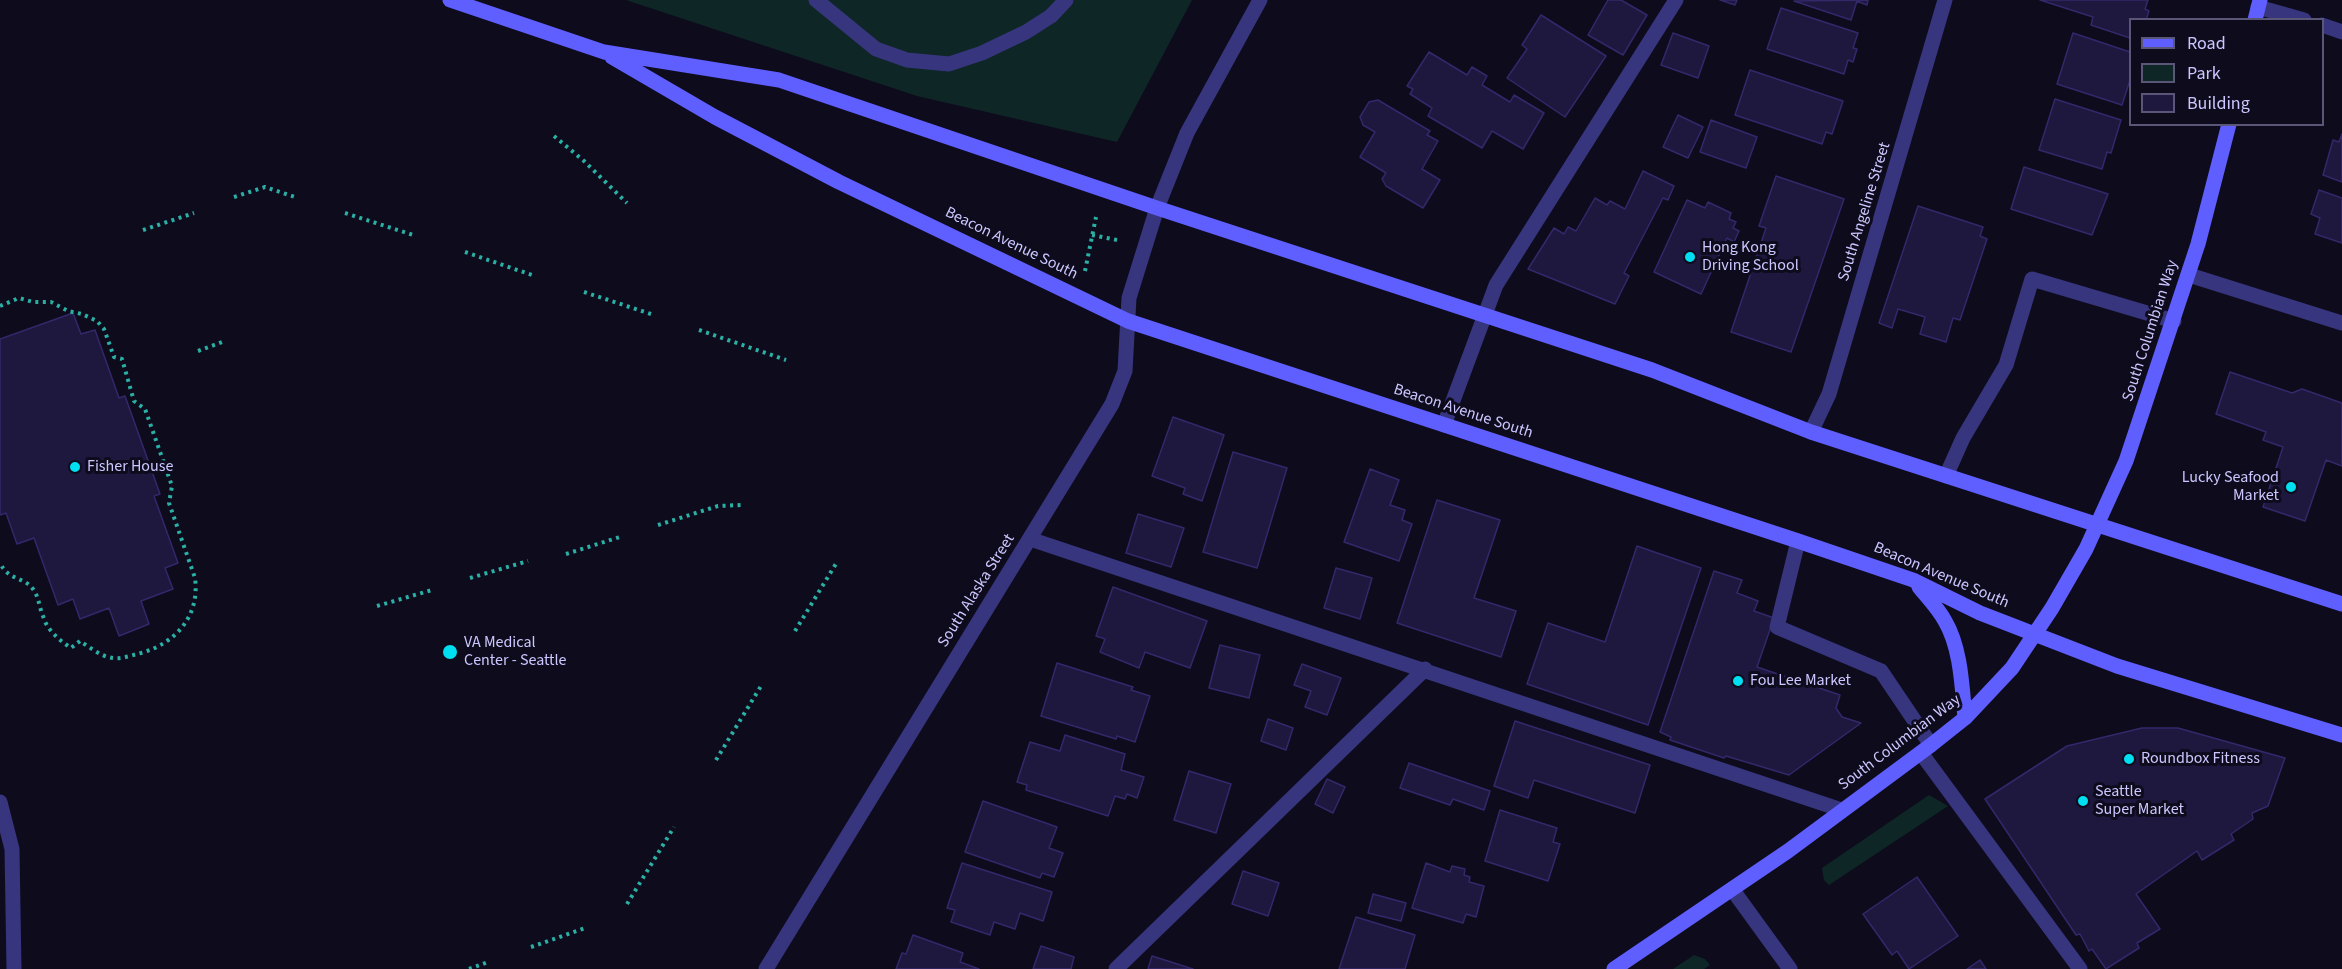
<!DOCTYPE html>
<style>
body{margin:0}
#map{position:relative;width:2342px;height:969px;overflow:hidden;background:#0e0b1d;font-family:"Source Sans 3",sans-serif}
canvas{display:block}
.legend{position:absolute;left:2129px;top:18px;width:195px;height:108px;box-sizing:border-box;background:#0e0b1d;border:2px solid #5a5677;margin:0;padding:8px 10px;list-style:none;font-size:18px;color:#ccc7ff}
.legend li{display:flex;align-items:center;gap:12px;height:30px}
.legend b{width:30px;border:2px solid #5a5677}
</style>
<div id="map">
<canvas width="2342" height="969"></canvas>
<ul class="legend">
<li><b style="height:8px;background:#5f5eff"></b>Road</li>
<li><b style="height:16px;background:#0e2726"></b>Park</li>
<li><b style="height:16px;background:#1e173e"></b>Building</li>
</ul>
</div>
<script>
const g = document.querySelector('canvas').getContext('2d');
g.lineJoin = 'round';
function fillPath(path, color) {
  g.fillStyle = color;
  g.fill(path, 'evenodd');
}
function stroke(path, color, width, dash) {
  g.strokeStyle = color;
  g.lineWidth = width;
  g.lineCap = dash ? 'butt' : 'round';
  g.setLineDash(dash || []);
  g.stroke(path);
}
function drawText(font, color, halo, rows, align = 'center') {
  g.font = font + ' "Source Sans 3",sans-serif';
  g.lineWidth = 6;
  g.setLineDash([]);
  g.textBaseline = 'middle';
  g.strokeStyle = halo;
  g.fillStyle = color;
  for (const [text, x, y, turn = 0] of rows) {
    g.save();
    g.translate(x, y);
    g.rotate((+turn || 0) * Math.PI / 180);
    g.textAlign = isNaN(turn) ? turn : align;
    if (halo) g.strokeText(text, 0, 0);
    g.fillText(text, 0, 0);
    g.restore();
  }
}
fillPath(new Path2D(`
 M 626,0 L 1192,0 L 1117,142 L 917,96 Z
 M 1929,795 L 1948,806 L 1829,885 L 1824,880 L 1822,868 Z
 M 1694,955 L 1705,959 L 1710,965 L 1704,969 L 1673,969 Z`), '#0e2726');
const building = new Path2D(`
 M 1608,0 L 1621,0 L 1647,15 L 1623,55 L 1588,35 Z
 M 1720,0 L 1737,0 L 1735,5 Z
 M 1868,0 L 1867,5 L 1857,1 L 1851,20 L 1794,1 Z
 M 2040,0 L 2148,0 L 2145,9 L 2149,11 L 2146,20 L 2130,20 L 2130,38 L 2091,25 L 2093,17 Z
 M 1781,8 L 1858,33 L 1853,48 L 1857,49 L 1853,62 L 1848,60 L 1844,74 L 1767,49 Z
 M 1541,15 L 1606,56 L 1565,117 L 1507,78 L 1527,49 L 1522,45 Z
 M 1673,33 L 1709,46 L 1698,78 L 1661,65 Z
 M 2073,33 L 2130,52 L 2130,80 L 2122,105 L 2057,84 Z
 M 1429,52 L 1467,75 L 1472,67 L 1487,76 L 1482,85 L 1510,102 L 1514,95 L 1544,113 L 1523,149 L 1492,131 L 1482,148 L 1428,116 L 1432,108 L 1410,94 L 1413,89 L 1407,86 Z
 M 1750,70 L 1843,101 L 1832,134 L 1826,132 L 1822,144 L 1735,115 Z
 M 2055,99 L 2121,120 L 2111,153 L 2107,152 L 2102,169 L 2039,150 Z
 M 1378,100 L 1430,131 L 1427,135 L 1438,141 L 1422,169 L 1440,180 L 1423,208 L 1386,186 L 1382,179 L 1386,173 L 1360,157 L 1375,132 L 1363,125 L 1360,117 L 1369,102 Z
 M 1678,115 L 1703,127 L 1688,158 L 1663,147 Z
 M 1711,120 L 1757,137 L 1746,168 L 1700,152 Z
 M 2342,134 L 2342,182 L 2323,175 L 2333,140 L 2339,142 Z
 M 2024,167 L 2108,194 L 2092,235 L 2011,209 Z
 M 1643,171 L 1674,186 L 1668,200 L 1663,198 L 1624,273 L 1629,276 L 1615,304 L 1528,269 L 1554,228 L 1564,234 L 1568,227 L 1576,231 L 1595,198 L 1607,205 L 1610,201 L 1625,209 Z
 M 1776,176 L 1844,199 L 1791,352 L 1731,332 L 1766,228 L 1759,226 Z
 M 2319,190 L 2342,198 L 2342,243 L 2315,234 L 2320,218 L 2311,214 Z
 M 1687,200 L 1705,208 L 1708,202 L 1731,213 L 1729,219 L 1736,222 L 1733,228 L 1739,231 L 1734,242 L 1727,238 L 1701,294 L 1654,272 Z
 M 1918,206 L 1983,227 L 1980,236 L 1987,239 L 1960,320 L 1953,318 L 1946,342 L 1920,334 L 1925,317 L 1898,309 L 1892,328 L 1879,323 Z
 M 73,313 L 81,334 L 95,330 L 119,398 L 125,396 L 160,494 L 154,496 L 178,563 L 165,568 L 173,589 L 141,601 L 149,624 L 119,636 L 109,608 L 80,619 L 73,599 L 58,605 L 34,538 L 17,544 L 6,513 L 0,515 L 0,339 Z
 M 2230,372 L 2292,393 L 2302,389 L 2342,403 L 2342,466 L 2326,460 L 2305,521 L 2263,507 L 2283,447 L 2263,440 L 2266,432 L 2216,414 Z
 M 1173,417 L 1224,435 L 1202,501 L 1183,494 L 1185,488 L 1152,476 Z
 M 1233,452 L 1287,468 L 1257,568 L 1203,552 Z
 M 1370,469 L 1399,480 L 1390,505 L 1405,510 L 1402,520 L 1412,524 L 1399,561 L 1344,542 Z
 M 1437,500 L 1500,520 L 1474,598 L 1516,611 L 1501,657 L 1397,623 Z
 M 1138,514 L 1184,528 L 1171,567 L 1126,553 Z
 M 1637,546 L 1701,568 L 1648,725 L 1527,684 L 1548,623 L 1605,642 Z
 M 1336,568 L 1372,578 L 1360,619 L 1324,608 Z
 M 1714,571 L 1742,580 L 1737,593 L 1758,601 L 1754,611 L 1774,618 L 1757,667 L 1840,695 L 1836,708 L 1842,717 L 1861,723 L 1789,775 L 1726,756 L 1724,758 L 1670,740 L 1671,737 L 1660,732 Z
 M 1113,587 L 1207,621 L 1190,668 L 1145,652 L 1139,668 L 1100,652 L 1105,639 L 1096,636 Z
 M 1220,645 L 1260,655 L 1249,698 L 1209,688 Z
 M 1057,663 L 1133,687 L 1131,690 L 1150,696 L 1135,742 L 1117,736 L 1116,739 L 1041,716 Z
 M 1302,664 L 1341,678 L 1327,715 L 1305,707 L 1311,691 L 1294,685 Z
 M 1268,719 L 1293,728 L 1286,750 L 1261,741 Z
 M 1515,721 L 1650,765 L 1635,813 L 1534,780 L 1528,798 L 1494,786 Z
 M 2142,728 L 2178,728 L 2285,758 L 2268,806 L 2252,813 L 2253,819 L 2231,834 L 2234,840 L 2202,860 L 2197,851 L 2136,894 L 2160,929 L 2137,943 L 2139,948 L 2106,969 L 2092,949 L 2089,951 L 2080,934 L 2076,935 L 1985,799 L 2067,746 Z
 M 1065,735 L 1125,754 L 1121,770 L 1144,777 L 1137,798 L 1127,794 L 1125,799 L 1115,796 L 1108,816 L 1026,790 L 1027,785 L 1017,782 L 1030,742 L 1060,751 Z
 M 1409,763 L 1490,791 L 1484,810 L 1453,799 L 1450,805 L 1400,788 Z
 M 1189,771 L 1231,784 L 1216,833 L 1174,820 Z
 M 1327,779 L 1345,787 L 1333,813 L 1315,804 Z
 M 983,801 L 1057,827 L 1049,848 L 1063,853 L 1054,877 L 1042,873 L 1040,878 L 965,852 Z
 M 1500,810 L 1557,828 L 1553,842 L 1560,844 L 1548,881 L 1485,861 Z
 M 962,863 L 1052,892 L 1043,921 L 1020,913 L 1015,929 L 994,922 L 990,935 L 951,922 L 955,910 L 947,908 Z
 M 1426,863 L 1450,872 L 1452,866 L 1465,869 L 1464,875 L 1470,877 L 1469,882 L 1484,886 L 1476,917 L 1466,914 L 1463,923 L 1412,908 Z
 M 1243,871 L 1279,883 L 1268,916 L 1232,904 Z
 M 1917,877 L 1958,936 L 1909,969 L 1897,951 L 1892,955 L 1863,914 Z
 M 1373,894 L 1406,903 L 1401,921 L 1368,913 Z
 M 1356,917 L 1415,935 L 1405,969 L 1339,969 Z
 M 913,935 L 963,953 L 960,962 L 979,969 L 896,969 L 902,953 L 906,954 Z
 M 1041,946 L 1074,957 L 1071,969 L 1033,969 Z
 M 1152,956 L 1193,969 L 1148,969 Z
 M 1980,960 L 1986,969 L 1967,969 Z`);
fillPath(building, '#1e173e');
stroke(building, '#34286b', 1.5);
stroke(new Path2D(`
 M 554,136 L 584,161 L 627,203
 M 234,197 L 265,187 L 295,197
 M 345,213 L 413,235
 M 143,230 L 194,213
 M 1092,235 L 1117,240
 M 465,252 L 532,275
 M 1085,271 L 1096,217
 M 584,292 L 654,315
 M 0,306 L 19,298 L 33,302 L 51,302 L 68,311 L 82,314 L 97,321 L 104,329 L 114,357 L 122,359 L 134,401 L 145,409 L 172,486 L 169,503 L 195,578 C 200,616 176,643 141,653 C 132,655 123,659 113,658 C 102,657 89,647 80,641 L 71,648 C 59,640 47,630 43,616 C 39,607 39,597 33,589 C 23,576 9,581 0,563
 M 699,330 L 786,360
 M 198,351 L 225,341
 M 658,525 L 718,506 L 741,505
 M 566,554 L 623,536
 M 470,578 L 528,561
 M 377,606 L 432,590
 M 795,631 L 837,562
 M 716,760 L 761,686
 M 627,904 L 674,827
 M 531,947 L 585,928
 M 469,969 L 488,962`), '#2ab0a5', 4, [3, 4.5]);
stroke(new Path2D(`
 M 816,0 L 876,49 L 907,60 L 949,64 L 982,53 L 1026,32 L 1051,16 L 1066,0
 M 2189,275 L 2342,323
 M 1444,425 L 1496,285 L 1676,0
 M 1946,476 L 1963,438 L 2006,365 L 2032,279 L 2174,321
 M 1030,539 L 1842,810
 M 1798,541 L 1777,627 L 1881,671 L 1931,745
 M 1921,753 L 2080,969
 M 0,802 L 12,849 L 14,969
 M 1116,969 L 1425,669`), '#36357d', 15);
stroke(new Path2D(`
 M 2258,7 L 2304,20
 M 2322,25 L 2342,32
 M 1811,432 L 1829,394 L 1945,0
 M 1732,889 L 1790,969
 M 766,969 L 1112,404 L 1125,371 L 1129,298 L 1157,208 L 1187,133 L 1260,0`), '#36357d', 15);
stroke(new Path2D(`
 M 450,0 L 604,52 L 779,80 L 1157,208 L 1652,370 L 1811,432 L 2342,604
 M 2255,20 L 2260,0
 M 612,57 L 715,117 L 839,182 L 1128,321 L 1798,541 L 1913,580 L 1980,613 L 2117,666 L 2342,735
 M 1919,587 C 1928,598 1938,608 1945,621 C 1961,648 1962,687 1965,718
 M 1614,969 L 1788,851 L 1931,745 L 1965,718 L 2012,668 L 2052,608 L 2086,549 L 2126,461 L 2198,244 L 2229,124`), '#5f5eff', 15);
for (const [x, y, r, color] of [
 [1690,257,6,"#00def2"],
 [75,467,6,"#00def2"],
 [2291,487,6,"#00def2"],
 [450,652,8,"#00def2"],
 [1738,681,6,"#00def2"],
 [2129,759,6,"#00def2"],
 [2083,801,6,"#00def2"]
]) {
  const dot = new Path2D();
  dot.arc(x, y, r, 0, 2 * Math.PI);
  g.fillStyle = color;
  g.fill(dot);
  stroke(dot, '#0e0b1d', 2);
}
drawText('16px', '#ccc7ff', '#0e0b1d', [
 ["South Angeline Street",1865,212,-73],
 ["Beacon Avenue South",1011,244,26],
 ["South Columbian Way",2151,331,-72],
 ["Beacon Avenue South",1463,412,18],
 ["Beacon Avenue South",1941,576,23],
 ["South Alaska Street",977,591,-58],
 ["South Columbian Way",1900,743,-37]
]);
drawText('16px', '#ccc7ff', '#0e0b1d', [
 ["Hong Kong",1702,248],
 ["Driving School",1702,266],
 ["Fisher House",87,467],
 ["Lucky Seafood",2279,478,"right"],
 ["Market",2279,496,"right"],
 ["VA Medical",464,643],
 ["Center - Seattle",464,661],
 ["Fou Lee Market",1750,681],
 ["Roundbox Fitness",2141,759],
 ["Seattle",2095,792],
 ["Super Market",2095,810]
], 'left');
</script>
